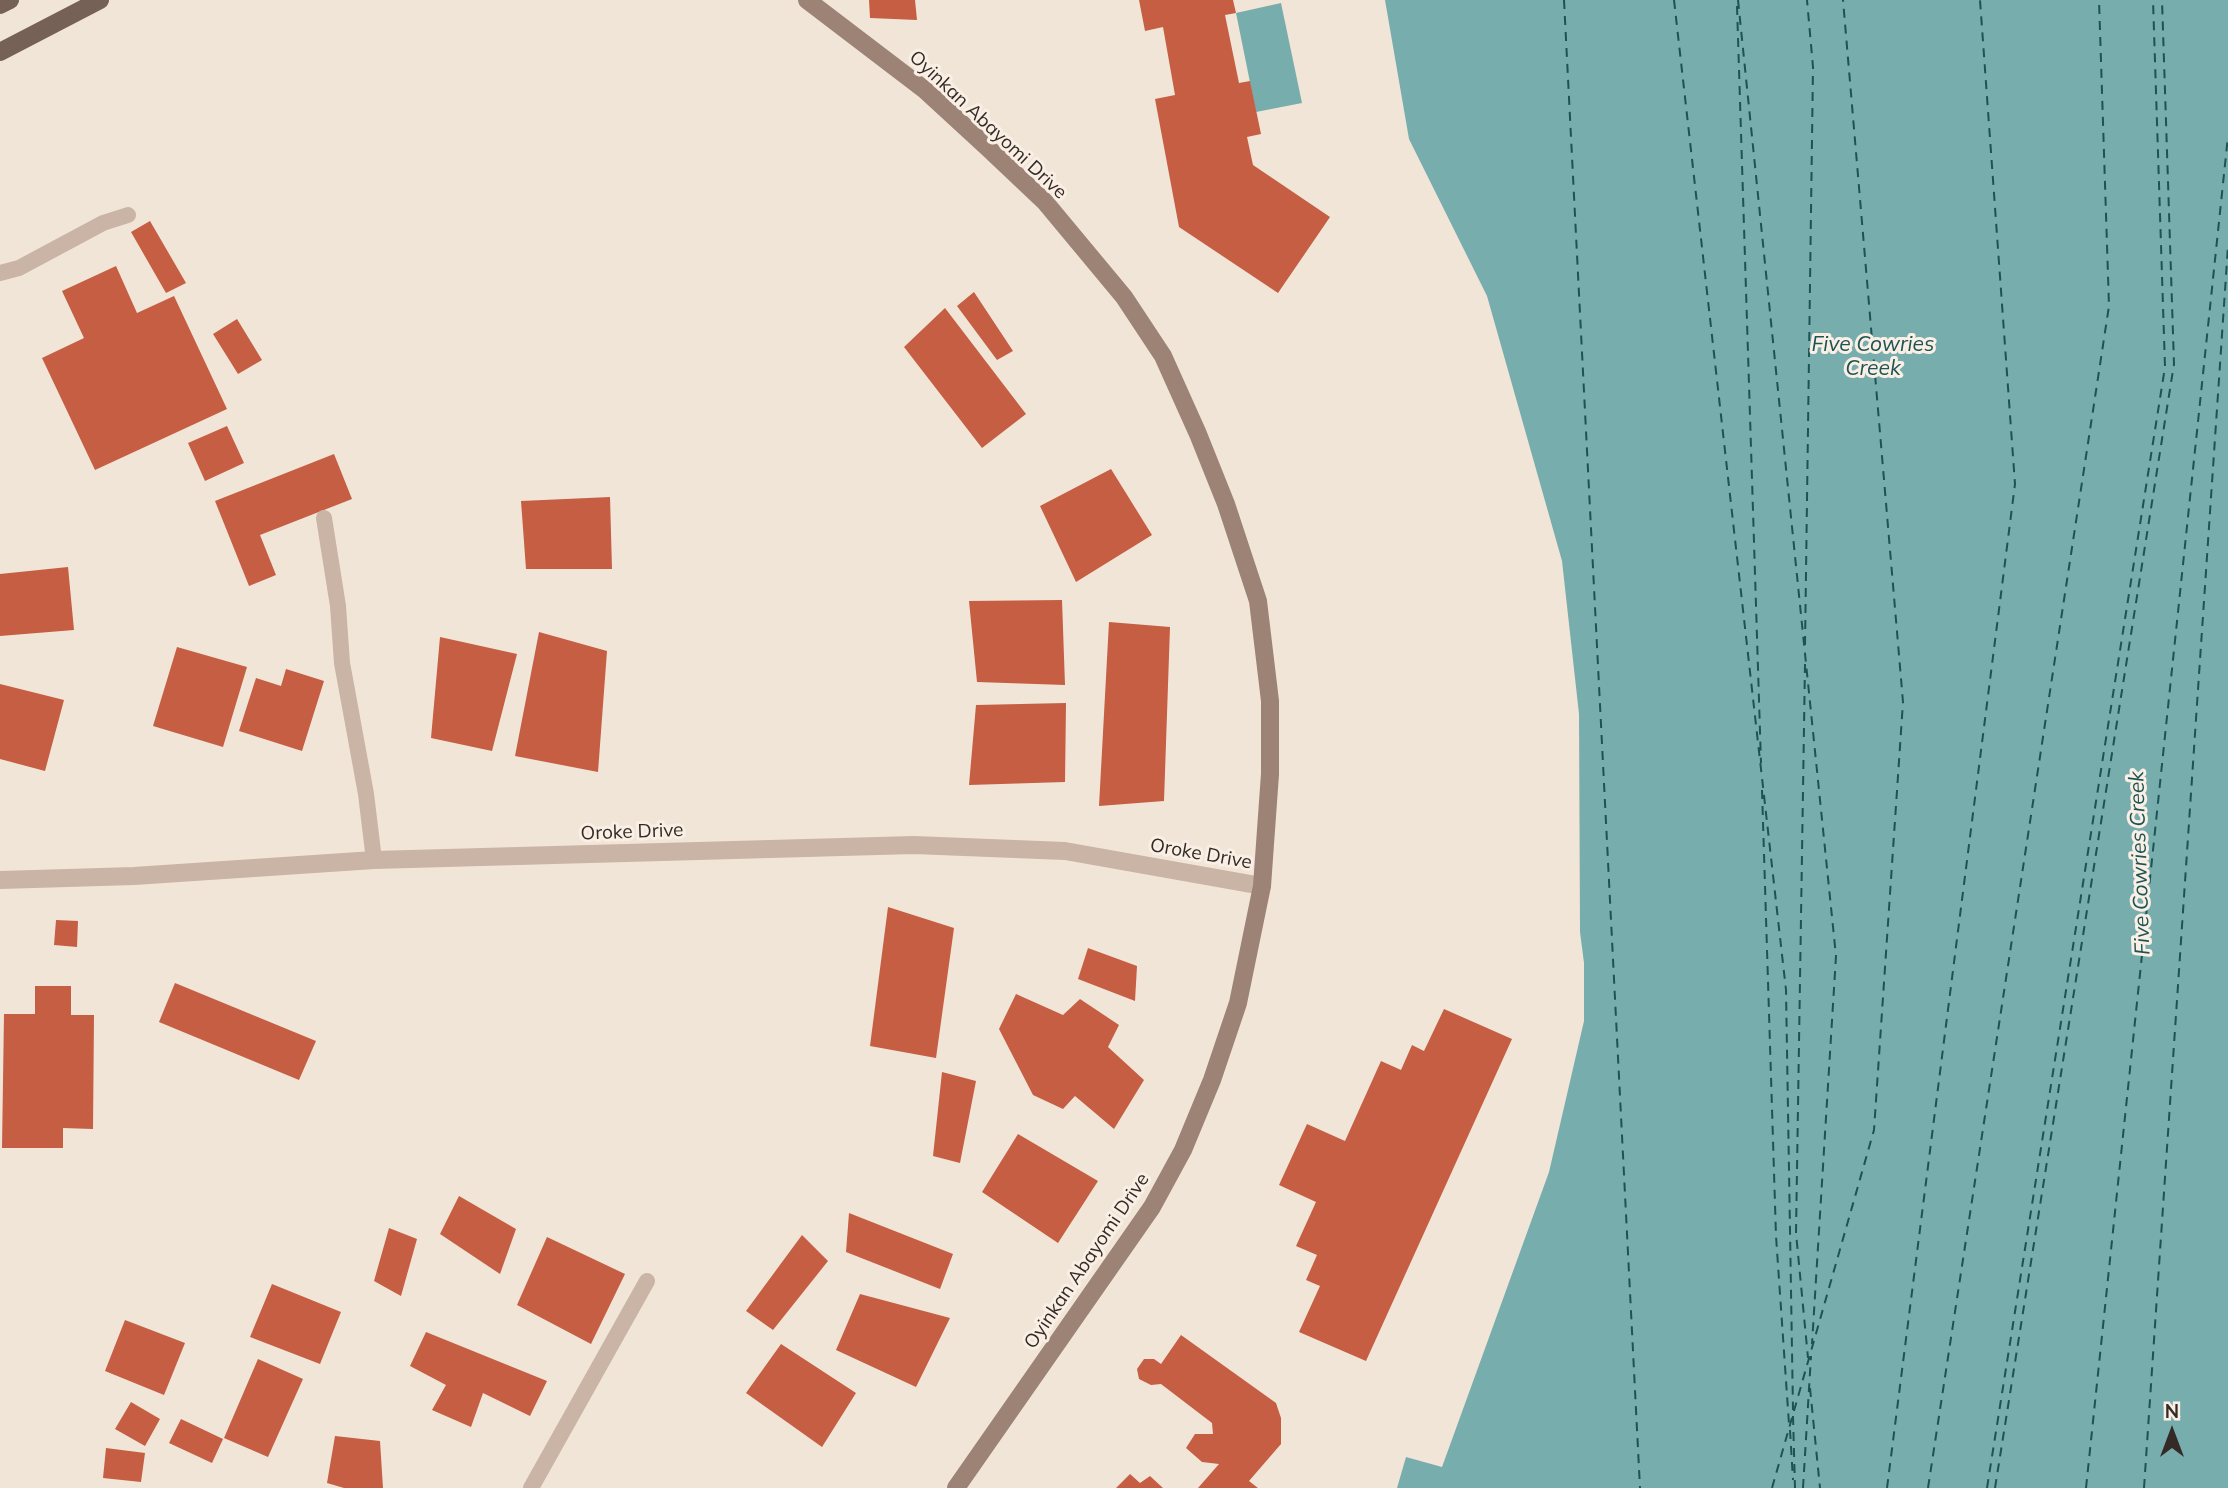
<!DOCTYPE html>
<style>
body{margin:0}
#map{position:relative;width:2228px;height:1488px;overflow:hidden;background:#f1e5d8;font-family:Mulish,sans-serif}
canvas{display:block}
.north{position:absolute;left:2137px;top:1397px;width:70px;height:70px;-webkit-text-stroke:5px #f9efe4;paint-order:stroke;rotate:0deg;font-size:19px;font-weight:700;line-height:28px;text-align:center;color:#342a26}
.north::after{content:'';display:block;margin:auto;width:24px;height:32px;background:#342a26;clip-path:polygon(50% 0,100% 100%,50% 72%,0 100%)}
</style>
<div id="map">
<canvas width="2228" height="1488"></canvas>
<div class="north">N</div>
</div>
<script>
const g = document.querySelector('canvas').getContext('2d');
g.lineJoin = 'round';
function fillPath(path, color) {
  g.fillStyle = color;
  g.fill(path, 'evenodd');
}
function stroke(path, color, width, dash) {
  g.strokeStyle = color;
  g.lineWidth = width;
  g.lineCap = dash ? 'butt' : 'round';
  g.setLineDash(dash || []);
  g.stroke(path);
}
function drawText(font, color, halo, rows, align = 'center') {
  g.font = font + ' Mulish,sans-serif';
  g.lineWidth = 6;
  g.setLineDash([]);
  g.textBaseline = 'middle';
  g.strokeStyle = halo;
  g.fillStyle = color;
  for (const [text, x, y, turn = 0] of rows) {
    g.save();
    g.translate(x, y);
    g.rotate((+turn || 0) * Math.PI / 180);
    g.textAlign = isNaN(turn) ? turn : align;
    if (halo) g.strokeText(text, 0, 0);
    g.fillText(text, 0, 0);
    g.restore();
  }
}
fillPath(new Path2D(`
 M 1385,0 L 2228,0 L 2228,1488 L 1397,1488 L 1406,1457 L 1442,1467 L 1549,1172 L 1584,1021 L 1584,963 L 1580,932 L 1579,714 L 1562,561 L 1487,296 L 1409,139 Z
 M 1281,3 L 1302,103 L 1256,112 L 1236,13 Z`), '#78adae');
stroke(new Path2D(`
 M 1564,0 L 1640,1488
 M 1674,0 L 1786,990 L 1793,1410
 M 1738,0 L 1836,956 L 1812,1344
 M 1737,6 L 1761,763
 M 1805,645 L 1813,67 L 1807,0
 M 1805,664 L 1796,1233 L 1808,1358
 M 1762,790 L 1776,1236 L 1789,1424
 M 1810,1388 L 1820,1488
 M 1793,1416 L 1795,1488
 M 1790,1430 L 1793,1480
 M 1772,1488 L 1874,1130 L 1903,702 L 1843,0
 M 1803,1488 L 1811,1356
 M 1887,1488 L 2015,484 L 1980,0
 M 1928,1488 L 2109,306 L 2099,0
 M 1987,1488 L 2165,367 L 2153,0
 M 1995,1488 L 2174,364 L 2162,0
 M 2086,1488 L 2228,136
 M 2144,1488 L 2228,246`), '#1c5355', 2, [9, 7]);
fillPath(new Path2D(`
 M 869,0 L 915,0 L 917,20 L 870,18 Z
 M 1139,0 L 1233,0 L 1236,13 L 1225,15 L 1239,83 L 1250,81 L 1261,134 L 1247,137 L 1253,165 L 1330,217 L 1278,293 L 1179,227 L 1155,99 L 1175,95 L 1163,27 L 1145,31 Z
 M 150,221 L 186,283 L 166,293 L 131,232 Z
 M 116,266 L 137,313 L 174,296 L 227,409 L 95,470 L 42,358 L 84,338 L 62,291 Z
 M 974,292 L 1013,351 L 997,360 L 957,306 Z
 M 945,308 L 1026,414 L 982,448 L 904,347 Z
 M 237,319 L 262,360 L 238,374 L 213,334 Z
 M 227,426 L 244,463 L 205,481 L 188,443 Z
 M 334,454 L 352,499 L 260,535 L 276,575 L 249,586 L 215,501 Z
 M 1111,469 L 1152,535 L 1076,582 L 1040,506 Z
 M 610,497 L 612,569 L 526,569 L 521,501 Z
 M 68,567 L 74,630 L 0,636 L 0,574 Z
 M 1062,600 L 1065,685 L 977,682 L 969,601 Z
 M 1109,622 L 1170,627 L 1164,801 L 1099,806 Z
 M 539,632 L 607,651 L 598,772 L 515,756 Z
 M 440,637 L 517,654 L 492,751 L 431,738 Z
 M 177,647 L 247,667 L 223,747 L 153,726 Z
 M 286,669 L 324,681 L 302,751 L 239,731 L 256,678 L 281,686 Z
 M 0,684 L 64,700 L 45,771 L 0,759 Z
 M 1066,703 L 1065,782 L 969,785 L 976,705 Z
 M 888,907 L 954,928 L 936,1058 L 870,1046 Z
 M 56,920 L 78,921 L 77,947 L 54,945 Z
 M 1088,948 L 1137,966 L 1135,1001 L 1078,979 Z
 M 175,983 L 316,1041 L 299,1080 L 159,1022 Z
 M 35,986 L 71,986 L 71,1015 L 94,1015 L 93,1129 L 63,1128 L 63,1148 L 2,1148 L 4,1014 L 35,1014 Z
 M 1016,994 L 1063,1015 L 1080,999 L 1119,1025 L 1108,1047 L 1144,1080 L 1114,1129 L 1075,1096 L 1063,1109 L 1033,1095 L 999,1029 Z
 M 1444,1009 L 1512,1039 L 1366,1361 L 1299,1332 L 1320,1286 L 1306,1280 L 1317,1255 L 1296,1246 L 1316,1202 L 1279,1185 L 1307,1124 L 1345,1141 L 1381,1061 L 1401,1070 L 1412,1045 L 1424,1051 Z
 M 942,1072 L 976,1081 L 960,1163 L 933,1156 Z
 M 1018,1134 L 1098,1181 L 1058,1243 L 982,1192 Z
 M 459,1196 L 516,1229 L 500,1274 L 440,1234 Z
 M 849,1213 L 953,1254 L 940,1289 L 846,1252 Z
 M 389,1228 L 417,1239 L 401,1296 L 374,1281 Z
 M 802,1235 L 828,1261 L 773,1330 L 746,1311 Z
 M 547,1237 L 625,1274 L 591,1344 L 517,1305 Z
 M 272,1284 L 341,1312 L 320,1364 L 250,1337 Z
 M 860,1294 L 950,1318 L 916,1387 L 836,1350 Z
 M 125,1320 L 185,1343 L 164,1395 L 105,1371 Z
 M 426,1332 L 547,1381 L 530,1416 L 483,1393 L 471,1427 L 432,1410 L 446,1385 L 410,1366 Z
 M 1181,1335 L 1276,1403 L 1281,1418 L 1281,1444 L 1249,1481 L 1258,1488 L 1198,1488 L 1219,1464 L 1202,1462 L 1186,1448 L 1195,1434 L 1213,1434 L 1212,1423 L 1161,1384 L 1151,1385 L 1139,1379 L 1137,1369 L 1144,1359 L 1154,1359 L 1161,1364 Z
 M 781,1344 L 856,1393 L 822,1447 L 746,1393 Z
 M 258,1359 L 303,1379 L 268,1457 L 224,1438 Z
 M 131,1402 L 160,1419 L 145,1446 L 115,1429 Z
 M 181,1419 L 223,1439 L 212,1463 L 169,1443 Z
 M 335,1436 L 380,1441 L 383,1488 L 344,1488 L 327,1483 Z
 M 106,1448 L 145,1453 L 141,1482 L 103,1478 Z
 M 1130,1474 L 1140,1483 L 1150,1476 L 1163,1488 L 1116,1488 Z`), '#c55e42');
stroke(new Path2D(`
 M 0,273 L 19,268 L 103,223 L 128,215
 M 324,518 L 338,606 L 342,663 L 366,794 L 374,860
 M 531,1488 L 647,1281`), '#c9b4a5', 16);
stroke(new Path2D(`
 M 0,880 L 134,876 L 374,860 L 914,845 L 1065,851 L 1262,886`), '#c9b4a5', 18);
stroke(new Path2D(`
 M 807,0 L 925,90 L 987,147 L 1045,202 L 1124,297 L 1163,356 L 1198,434 L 1226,504 L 1258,601 L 1270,701 L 1270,774 L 1262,886 L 1238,1003 L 1212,1080 L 1183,1150 L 1152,1207 L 956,1488`), '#9c8376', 18);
stroke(new Path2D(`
 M 0,5 L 10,0
 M 0,52 L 100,0`), '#766157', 18);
drawText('19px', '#342a26', '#f9efe4', [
 ["Oyinkan Abayomi Drive",988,125,43],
 ["Oroke Drive",632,832,-2],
 ["Oroke Drive",1201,854,10],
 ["Oyinkan Abayomi Drive",1087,1261,-56]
]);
drawText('italic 21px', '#1c5355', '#f9efe4', [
 ["Five Cowries",1873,345],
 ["Creek",1873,369],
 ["Five Cowries Creek",2140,863,-92]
]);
</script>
